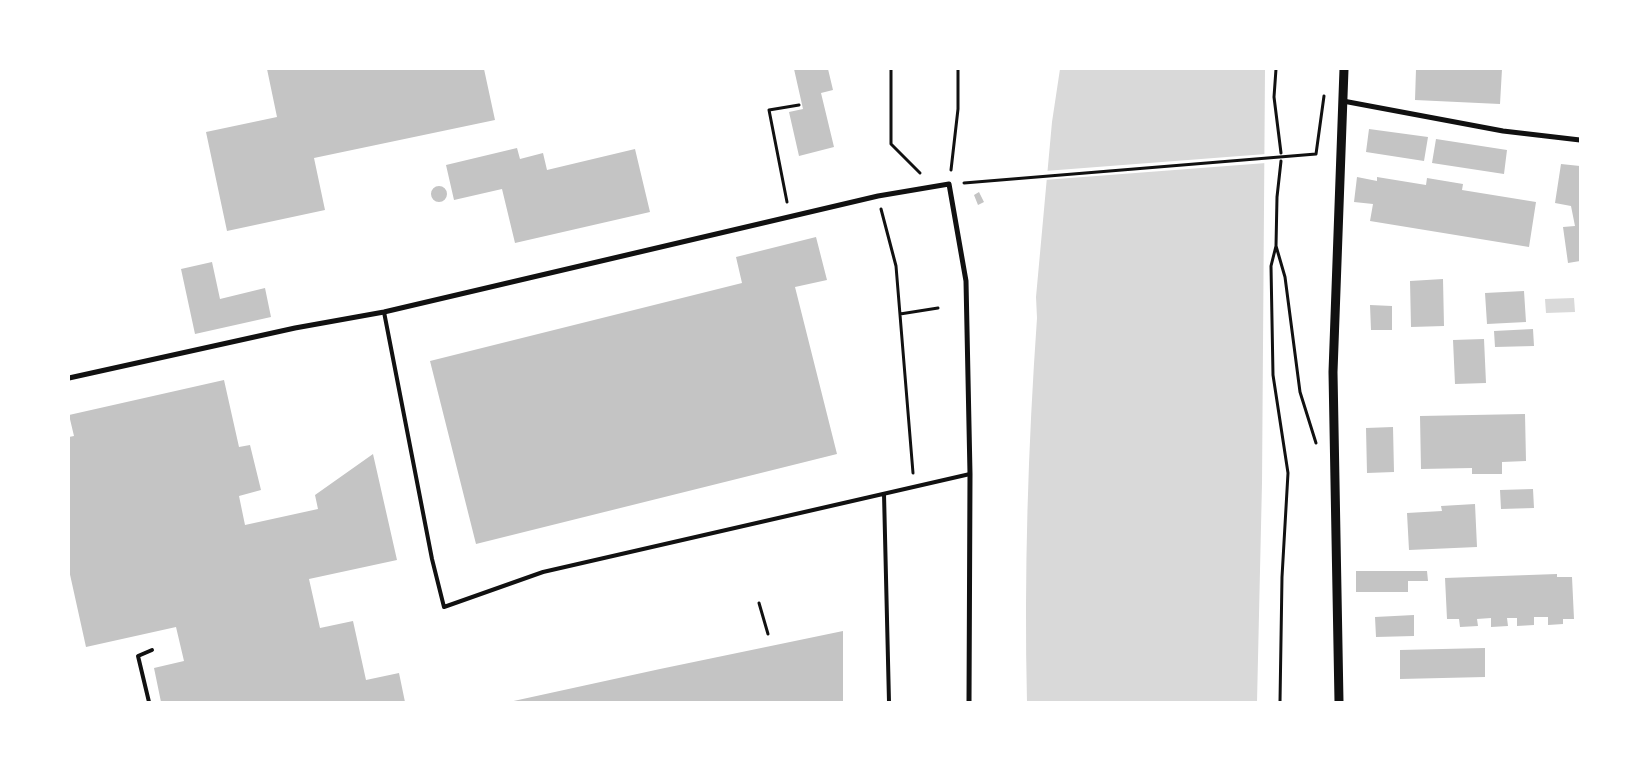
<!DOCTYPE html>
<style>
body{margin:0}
#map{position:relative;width:1649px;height:771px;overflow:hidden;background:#fff;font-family:Montserrat,sans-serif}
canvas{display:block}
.frame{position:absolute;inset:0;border:70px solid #fff;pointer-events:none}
</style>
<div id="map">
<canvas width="1649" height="771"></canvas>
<div class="frame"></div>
</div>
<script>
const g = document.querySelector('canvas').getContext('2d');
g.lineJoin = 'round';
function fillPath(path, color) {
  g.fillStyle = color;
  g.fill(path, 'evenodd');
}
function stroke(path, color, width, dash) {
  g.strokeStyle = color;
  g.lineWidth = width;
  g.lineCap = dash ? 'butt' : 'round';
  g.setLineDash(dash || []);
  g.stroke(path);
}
fillPath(new Path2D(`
 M 1060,69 L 1265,69 L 1262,483 L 1257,702 L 1027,702 C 1024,574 1028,446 1037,318 L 1036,297 L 1052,122 Z
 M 1574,298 L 1575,312 L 1546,313 L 1545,299 Z`), '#d9d9d9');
fillPath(new Path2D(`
 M 1266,154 L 1266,163 L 1044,180 L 1045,171 Z`), '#fff');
fillPath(new Path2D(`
 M 267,69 L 484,69 L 495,120 L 314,158 L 325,210 L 227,231 L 206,132 L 277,117 Z
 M 794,69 L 828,69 L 833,90 L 821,93 L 834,147 L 799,156 L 789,112 L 803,109 Z
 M 1416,69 L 1502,69 L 1500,104 L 1415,100 Z
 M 1369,129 L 1428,137 L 1424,161 L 1366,152 Z
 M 1436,139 L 1507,150 L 1504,174 L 1432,163 Z
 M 517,148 L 520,159 L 543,153 L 547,170 L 635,149 L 650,212 L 515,243 L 502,189 L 454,200 L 446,165 Z
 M 1561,164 L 1580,166 L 1580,261 L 1568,263 L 1563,227 L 1575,226 L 1571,206 L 1555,203 Z
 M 1357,177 L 1377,181 L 1377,177 L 1426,185 L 1427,178 L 1463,184 L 1462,190 L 1536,202 L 1529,247 L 1370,221 L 1373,204 L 1354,202 Z
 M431 194a8 8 0 1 1 16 0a8 8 0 1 1-16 0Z
 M 979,192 L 984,202 L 978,205 L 974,195 Z
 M 816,237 L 827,280 L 795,287 L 837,454 L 476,544 L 430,361 L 742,283 L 736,257 Z
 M 212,262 L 220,299 L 265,288 L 271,317 L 195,334 L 181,269 Z
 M 1443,279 L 1444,326 L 1411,327 L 1410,281 Z
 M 1524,291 L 1526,322 L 1487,324 L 1485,293 Z
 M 1370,305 L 1392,306 L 1392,330 L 1371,330 Z
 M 1533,329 L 1534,346 L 1495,347 L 1494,331 Z
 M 1484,339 L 1486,383 L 1455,384 L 1453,340 Z
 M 224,380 L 239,447 L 250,445 L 261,490 L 239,496 L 245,525 L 318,509 L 315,495 L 373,454 L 397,560 L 309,579 L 320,628 L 353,621 L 366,680 L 399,673 L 405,702 L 161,702 L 154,668 L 184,661 L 176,627 L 86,647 L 69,570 L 69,437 L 74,436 L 69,415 Z
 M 1525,414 L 1526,461 L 1502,462 L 1502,474 L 1472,474 L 1472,468 L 1421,469 L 1420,416 Z
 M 1393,427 L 1394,472 L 1367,473 L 1366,428 Z
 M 1533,489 L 1534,508 L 1501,509 L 1500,490 Z
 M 1475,504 L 1477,547 L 1409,550 L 1407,513 L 1442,511 L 1441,506 Z
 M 1356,571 L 1427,571 L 1428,581 L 1408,581 L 1408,592 L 1356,592 Z
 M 1557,574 L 1557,577 L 1572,577 L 1574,619 L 1563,619 L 1563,624 L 1548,625 L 1548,617 L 1534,617 L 1534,625 L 1517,626 L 1517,618 L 1507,618 L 1508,626 L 1491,627 L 1491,618 L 1477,619 L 1478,626 L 1460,627 L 1459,619 L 1447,619 L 1445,578 Z
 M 1414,615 L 1414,636 L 1376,637 L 1375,617 Z
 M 843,631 L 843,702 L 509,702 L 660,669 Z
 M 1485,648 L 1485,677 L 1400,679 L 1400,650 Z`), '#c4c4c4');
stroke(new Path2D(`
 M 891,69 L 891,144 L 920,173
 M 1276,69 L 1274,97 L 1281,153
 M 1281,161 L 1277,197 L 1276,246 L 1285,277 L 1300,392 L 1316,443
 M 951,170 L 958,109 L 958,69
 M 964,183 L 1316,154 L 1324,96
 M 787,202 L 769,110 L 799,105
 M 881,209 L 896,266 L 913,473
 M 1276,246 L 1271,266 L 1273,375 L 1288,473 L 1282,577 L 1280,702
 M 900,314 L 938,308
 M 759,603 L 768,634`), '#111', 3);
stroke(new Path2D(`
 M 384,312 L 432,559 L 444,607 L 543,572 L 970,474
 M 884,494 L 889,702
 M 149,702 L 138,656 L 152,650`), '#111', 4);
stroke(new Path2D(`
 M 1343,101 L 1503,131 L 1580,140
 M 69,378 L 295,328 L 384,312 L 878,196 L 949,184 L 966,281 L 970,474 L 969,702`), '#111', 5);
stroke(new Path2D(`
 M 1339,702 L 1333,372 L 1344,69`), '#111', 9);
</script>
